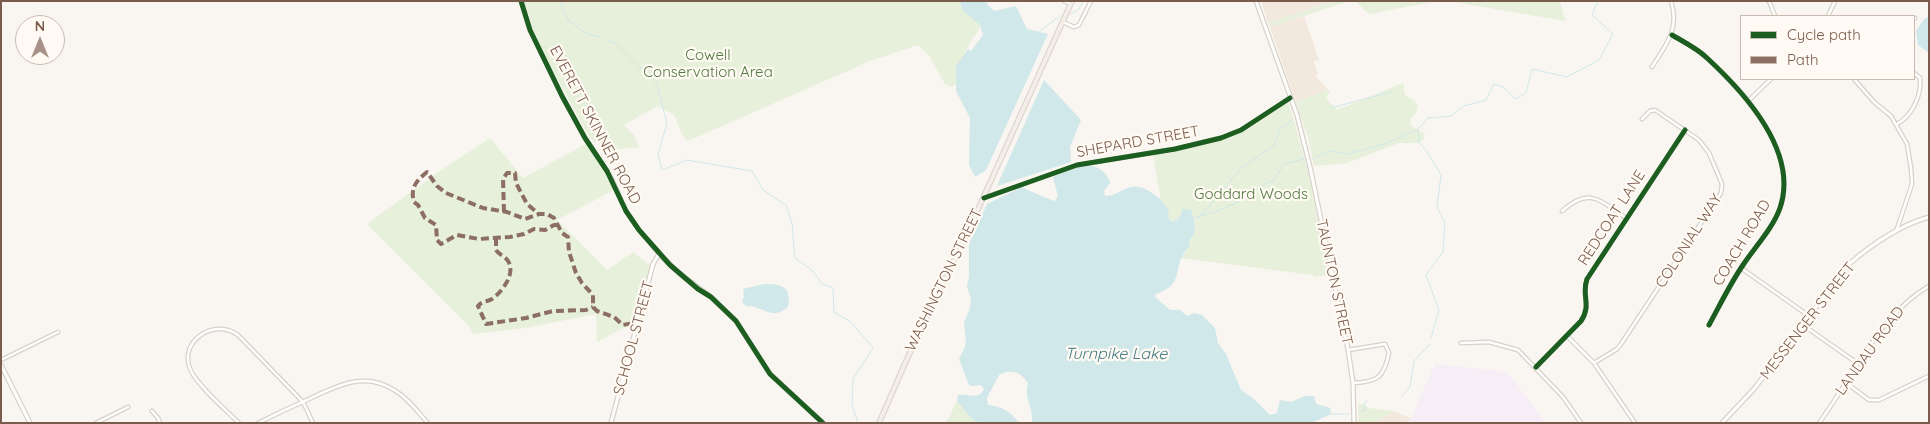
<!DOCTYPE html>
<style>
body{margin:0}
#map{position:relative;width:1930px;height:424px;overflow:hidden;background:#f9f5f0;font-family:Quicksand,sans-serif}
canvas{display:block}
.frame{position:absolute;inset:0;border:2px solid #7a5c4d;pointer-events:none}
.legend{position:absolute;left:1740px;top:15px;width:175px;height:65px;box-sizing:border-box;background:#fffaf3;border:1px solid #cabbb1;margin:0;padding:6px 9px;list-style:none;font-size:15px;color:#7a5c4d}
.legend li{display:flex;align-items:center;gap:10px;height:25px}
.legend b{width:25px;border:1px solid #cabbb1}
.north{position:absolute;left:15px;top:15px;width:50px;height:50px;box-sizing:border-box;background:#fffaf3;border:1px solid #cabbb1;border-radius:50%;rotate:0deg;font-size:14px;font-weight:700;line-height:20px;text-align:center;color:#7a5c4d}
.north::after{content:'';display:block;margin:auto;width:18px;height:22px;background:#a69286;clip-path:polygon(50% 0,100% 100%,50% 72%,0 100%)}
</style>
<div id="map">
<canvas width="1930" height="424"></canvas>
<div class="frame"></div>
<ul class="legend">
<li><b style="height:6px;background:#1b5e20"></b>Cycle path</li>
<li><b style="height:6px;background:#8d6e63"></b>Path</li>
</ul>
<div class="north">N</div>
</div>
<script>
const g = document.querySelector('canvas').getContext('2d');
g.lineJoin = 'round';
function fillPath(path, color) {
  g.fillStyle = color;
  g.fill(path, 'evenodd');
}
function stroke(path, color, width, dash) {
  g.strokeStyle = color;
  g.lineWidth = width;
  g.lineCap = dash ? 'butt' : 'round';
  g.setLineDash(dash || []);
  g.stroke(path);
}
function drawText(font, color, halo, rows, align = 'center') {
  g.font = font + ' Quicksand,sans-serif';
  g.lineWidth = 4.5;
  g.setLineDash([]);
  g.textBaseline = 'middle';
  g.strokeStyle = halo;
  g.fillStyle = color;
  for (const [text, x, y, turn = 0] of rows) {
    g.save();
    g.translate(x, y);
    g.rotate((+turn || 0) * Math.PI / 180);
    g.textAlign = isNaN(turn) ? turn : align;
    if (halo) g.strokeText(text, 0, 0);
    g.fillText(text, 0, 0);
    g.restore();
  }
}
fillPath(new Path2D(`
 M 1261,1 L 1334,1 L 1268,23 Z
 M 1304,16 L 1319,60 L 1314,61 L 1318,74 L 1315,75 L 1328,90 L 1296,102 L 1270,27 Z
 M 1393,411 L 1411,418 L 1407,423 L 1373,423 Z`), '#f2e8de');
fillPath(new Path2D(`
 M 1435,364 L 1508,372 L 1545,423 L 1407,423 L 1411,418 Z`), '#f6eef6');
fillPath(new Path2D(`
 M 523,1 L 960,1 L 981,24 C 979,33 971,39 967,48 C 961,59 959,71 957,83 L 951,87 L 945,84 L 928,54 L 918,45 L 870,61 L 688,141 L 682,134 L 674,115 L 657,106 L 624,125 L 634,135 L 639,147 L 611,150 L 609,148 L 609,134 L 594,143 C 582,126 573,107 563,89 C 547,61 532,32 523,1 Z
 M 1334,1 L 1349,1 L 1270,27 L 1268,23 Z
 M 1355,1 L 1437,1 L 1369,14 Z
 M 1449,1 L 1560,1 L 1565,21 Z
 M 1403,83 L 1405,95 L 1415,101 L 1418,106 L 1416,113 L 1411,118 L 1411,126 L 1425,134 L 1423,140 L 1419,143 L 1399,143 L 1347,163 L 1314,166 L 1309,141 L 1296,102 L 1328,90 L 1330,92 L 1326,98 L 1337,110 Z
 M 1286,103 L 1289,104 L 1307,167 L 1329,275 L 1314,277 L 1313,275 L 1181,258 L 1190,246 L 1189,241 C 1198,232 1195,221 1191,210 L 1181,212 L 1180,217 L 1175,221 L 1169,220 L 1168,210 L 1161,201 L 1153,154 C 1182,149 1213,146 1240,133 C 1256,125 1271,113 1286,103 Z
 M 490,138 L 523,178 L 586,144 L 603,167 L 614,190 L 557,220 L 607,270 L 633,252 L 651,266 L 634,329 L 625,327 L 597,342 L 596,314 L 525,328 L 473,334 L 469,326 L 367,224 L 440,171 Z
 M 957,401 L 972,419 L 980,423 L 946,423 Z
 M 1359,403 L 1369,408 L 1393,411 L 1373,423 L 1358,423 Z`), '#e7f0db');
fillPath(new Path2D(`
 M 960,1 L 987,1 L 987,4 L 994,11 L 1016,6 L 1027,29 L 1048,34 L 986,170 L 975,177 L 969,165 L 970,118 L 956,91 L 956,66 L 968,49 L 971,51 L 983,35 L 980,25 L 962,10 Z
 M 1929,17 L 1929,53 L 1918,45 L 1916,31 L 1924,19 Z
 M 1044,80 L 1081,120 L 1070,147 L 1071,162 L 997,186 Z
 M 1087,165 C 1098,166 1107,172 1110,183 L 1104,191 L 1105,196 C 1115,196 1122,189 1131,187 C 1143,184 1164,199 1168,210 C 1170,215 1167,217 1171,221 L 1177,220 L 1181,215 L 1182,209 L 1191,210 C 1195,221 1198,232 1189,241 L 1190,246 C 1170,265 1187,284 1156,294 L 1155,297 L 1170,310 L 1180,310 L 1187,316 L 1194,313 L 1202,315 L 1215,328 L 1218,343 L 1226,354 L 1241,390 L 1254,399 L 1270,415 L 1277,413 L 1280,400 L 1291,402 L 1305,396 L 1314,396 L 1316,404 L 1330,408 L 1331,413 L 1329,415 L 1311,423 L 1029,423 L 1032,421 C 1033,404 1024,401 1028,383 C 1020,372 1012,368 999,375 L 987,398 L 988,405 C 1003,407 1010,411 1019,423 L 980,423 L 972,419 L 957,401 L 958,395 C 968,393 979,401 984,389 L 980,385 L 971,386 L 968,383 L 959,359 L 965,347 L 966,341 L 964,323 L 970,308 L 971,300 L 967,286 L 969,277 L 969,244 L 987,204 L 1022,187 C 1027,190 1051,200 1055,201 L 1058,196 L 1053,178 L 1054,176 L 1077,167 Z
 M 764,284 C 781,284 792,286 788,307 C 771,321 765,306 746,306 L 742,302 L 744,296 L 743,289 Z`), '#d0e8ea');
stroke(new Path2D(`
 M 560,1 L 568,20 L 585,33 L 601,37
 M 1071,14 L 1079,9 L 1083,1
 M 1039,32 L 1060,16
 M 606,40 L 615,43 L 657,84 L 667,124 L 658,154 L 662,170 L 687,160 L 752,171 L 763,190 L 786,205 L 792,223 L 795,258 L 813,271 L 822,284 L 833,288 L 834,312 L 851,322 L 873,348 L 853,379 L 852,405 L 858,423
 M 1331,108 L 1394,91
 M 1418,129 L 1419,142 L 1428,153 L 1441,175 L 1437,207 L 1445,223 L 1443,252 L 1426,275 L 1439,310 L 1431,338
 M 1313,159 L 1328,151 L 1347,154 L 1385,144 L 1418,129 L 1428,118 L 1451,116 L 1464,106 L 1486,100 L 1494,84 L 1503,87 L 1516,99 L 1526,93 L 1532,69 L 1567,77 L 1599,60 L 1613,34 L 1592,15 L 1598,1
 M 1200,217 L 1242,167 L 1275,145 L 1280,129 L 1292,120
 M 1194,218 C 1209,214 1222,210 1236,203 C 1249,196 1261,185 1274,180 L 1284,164 L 1304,159
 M 1401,397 L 1410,387 L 1414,361 L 1430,344
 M 1359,412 L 1365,410 L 1364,403 L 1367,401
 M 1329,414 L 1349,414`), '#d0e8ea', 1);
const minor = new Path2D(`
 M 521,1 L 530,30 L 562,96 L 585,138 L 612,179 L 626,211 L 639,230 L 659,254
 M 1064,1 L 1071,4
 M 1769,1 L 1775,16
 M 1828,16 L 1835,1
 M 1914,18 L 1915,18
 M 1063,22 L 1074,27 L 1079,25 L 1091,1
 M 1672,35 C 1684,42 1698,49 1707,58 C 1745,93 1799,152 1780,208 C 1773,228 1755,247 1743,265 C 1730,284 1720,305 1709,325
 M 1652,67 C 1666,45 1680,29 1671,1
 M 1854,79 L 1874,102 L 1891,116 L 1907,144 L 1911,168 L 1912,184 L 1897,229
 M 1748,101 L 1771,79
 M 1897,124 C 1912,116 1922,95 1920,78 L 1914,73
 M 984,198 L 1077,165 L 1175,149 L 1221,138 L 1241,130 L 1290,98
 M 1562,211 C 1590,186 1600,201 1626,218
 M 1741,268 L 1809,316
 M 1803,325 L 1857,363
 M 1567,336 L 1594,363 L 1635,423
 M 1461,343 L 1489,342 L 1518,350 L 1563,397 L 1581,423
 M 1348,350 L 1385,344 L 1389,353 C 1384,377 1378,382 1353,383
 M 1,360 L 58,332
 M 1594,363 L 1617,349 L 1621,344 L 1721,193 L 1722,184 L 1709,153 L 1699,140 L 1655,110 L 1650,111 L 1642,119
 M 1536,367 L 1581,321 C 1592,305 1581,295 1587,279 L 1685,130
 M 1845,382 L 1869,400 L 1879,400 L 1929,376
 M 152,411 L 158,418 L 160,423
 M 96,423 L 128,407
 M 239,423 C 226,410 199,387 191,371 C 177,342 214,317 238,335 L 303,402 L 313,423
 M 258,423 C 274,415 291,407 307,400 C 336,386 364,371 394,390 C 408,398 417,411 427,422
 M 1819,423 C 1853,377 1879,315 1929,286`);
const tertiary = new Path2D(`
 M 611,423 L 653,264 L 659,254 L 680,274 L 711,297 L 736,321 L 770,374 L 823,423`);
const secondary = new Path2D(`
 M 1256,1 L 1297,115 L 1310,167 L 1348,349 L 1353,383 L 1354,423
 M 1,365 L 30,423
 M 1722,423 L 1754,389 L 1848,265 C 1872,244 1898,226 1929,217`);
const primary = new Path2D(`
 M 879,423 L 907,359 L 970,227 L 1072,1`);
stroke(minor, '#d7d1cb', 5);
stroke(tertiary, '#d7d1cb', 5.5);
stroke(secondary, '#d9d2cb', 5.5);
stroke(primary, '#dad1cc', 6);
stroke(minor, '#fefefd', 2.5);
stroke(tertiary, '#fefefd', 3);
stroke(secondary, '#fefefd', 3);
stroke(primary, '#f3eee8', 4);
stroke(new Path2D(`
 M 504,212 L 503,179 L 507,173 L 515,173 L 516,183 L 527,204 L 539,214
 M 558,225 L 554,225 L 545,230 L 534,229 L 524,234 L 510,237 L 479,239 L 457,235 L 441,244 L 437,240 L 436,225 L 425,218 L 418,205 L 414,202 C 410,188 416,181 427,172 L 437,186 L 446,193 L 483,208 L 507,212 L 525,219 L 539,214 L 547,214 L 554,218 L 562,233 L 568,237 L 569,252 L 576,273 L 582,283 L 593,295 L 593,307 L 597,311 L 614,317 L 623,325 L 633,323
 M 496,238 L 496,250 C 499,255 505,256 508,261 C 516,273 503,291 492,299 C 487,302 482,301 478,306 L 486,324 L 526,318 L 553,311 L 586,310 L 593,307`), '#8d6e63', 4, [8, 4]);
stroke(new Path2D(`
 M 521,1 L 530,30 L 562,96 L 585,138 L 607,171 L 626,211 L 639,230 L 670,265 L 698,289 L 711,297 L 736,321 L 770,374 L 823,423
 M 1672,35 C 1684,42 1698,49 1707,58 C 1745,93 1799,152 1780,208 C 1773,228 1755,247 1743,265 C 1730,284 1720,305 1709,325
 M 984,198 L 1077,165 L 1175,149 L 1221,138 L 1241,130 L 1290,98
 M 1536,367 L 1581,321 C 1592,305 1581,295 1587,279 L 1685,130`), '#1b5e20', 5);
drawText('15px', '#537a41', '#fffaf3', [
 ["Cowell",708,55],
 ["Conservation Area",708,72],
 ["Goddard Woods",1251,194]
]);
drawText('15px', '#7a5c4d', '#fffaf3', [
 ["EVERETT SKINNER ROAD",595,125,62],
 ["SHEPARD STREET",1138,142,-10],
 ["REDCOAT LANE",1612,218,-57],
 ["COLONIAL WAY",1689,241,-57],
 ["COACH ROAD",1742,243,-59],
 ["WASHINGTON STREET",944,280,-64],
 ["TAUNTON STREET",1334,282,78],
 ["MESSENGER STREET",1808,321,-52],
 ["SCHOOL STREET",634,338,-75],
 ["LANDAU ROAD",1870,351,-54]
]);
drawText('italic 16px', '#437c86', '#fffaf3', [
 ["Turnpike Lake",1116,354]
]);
</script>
